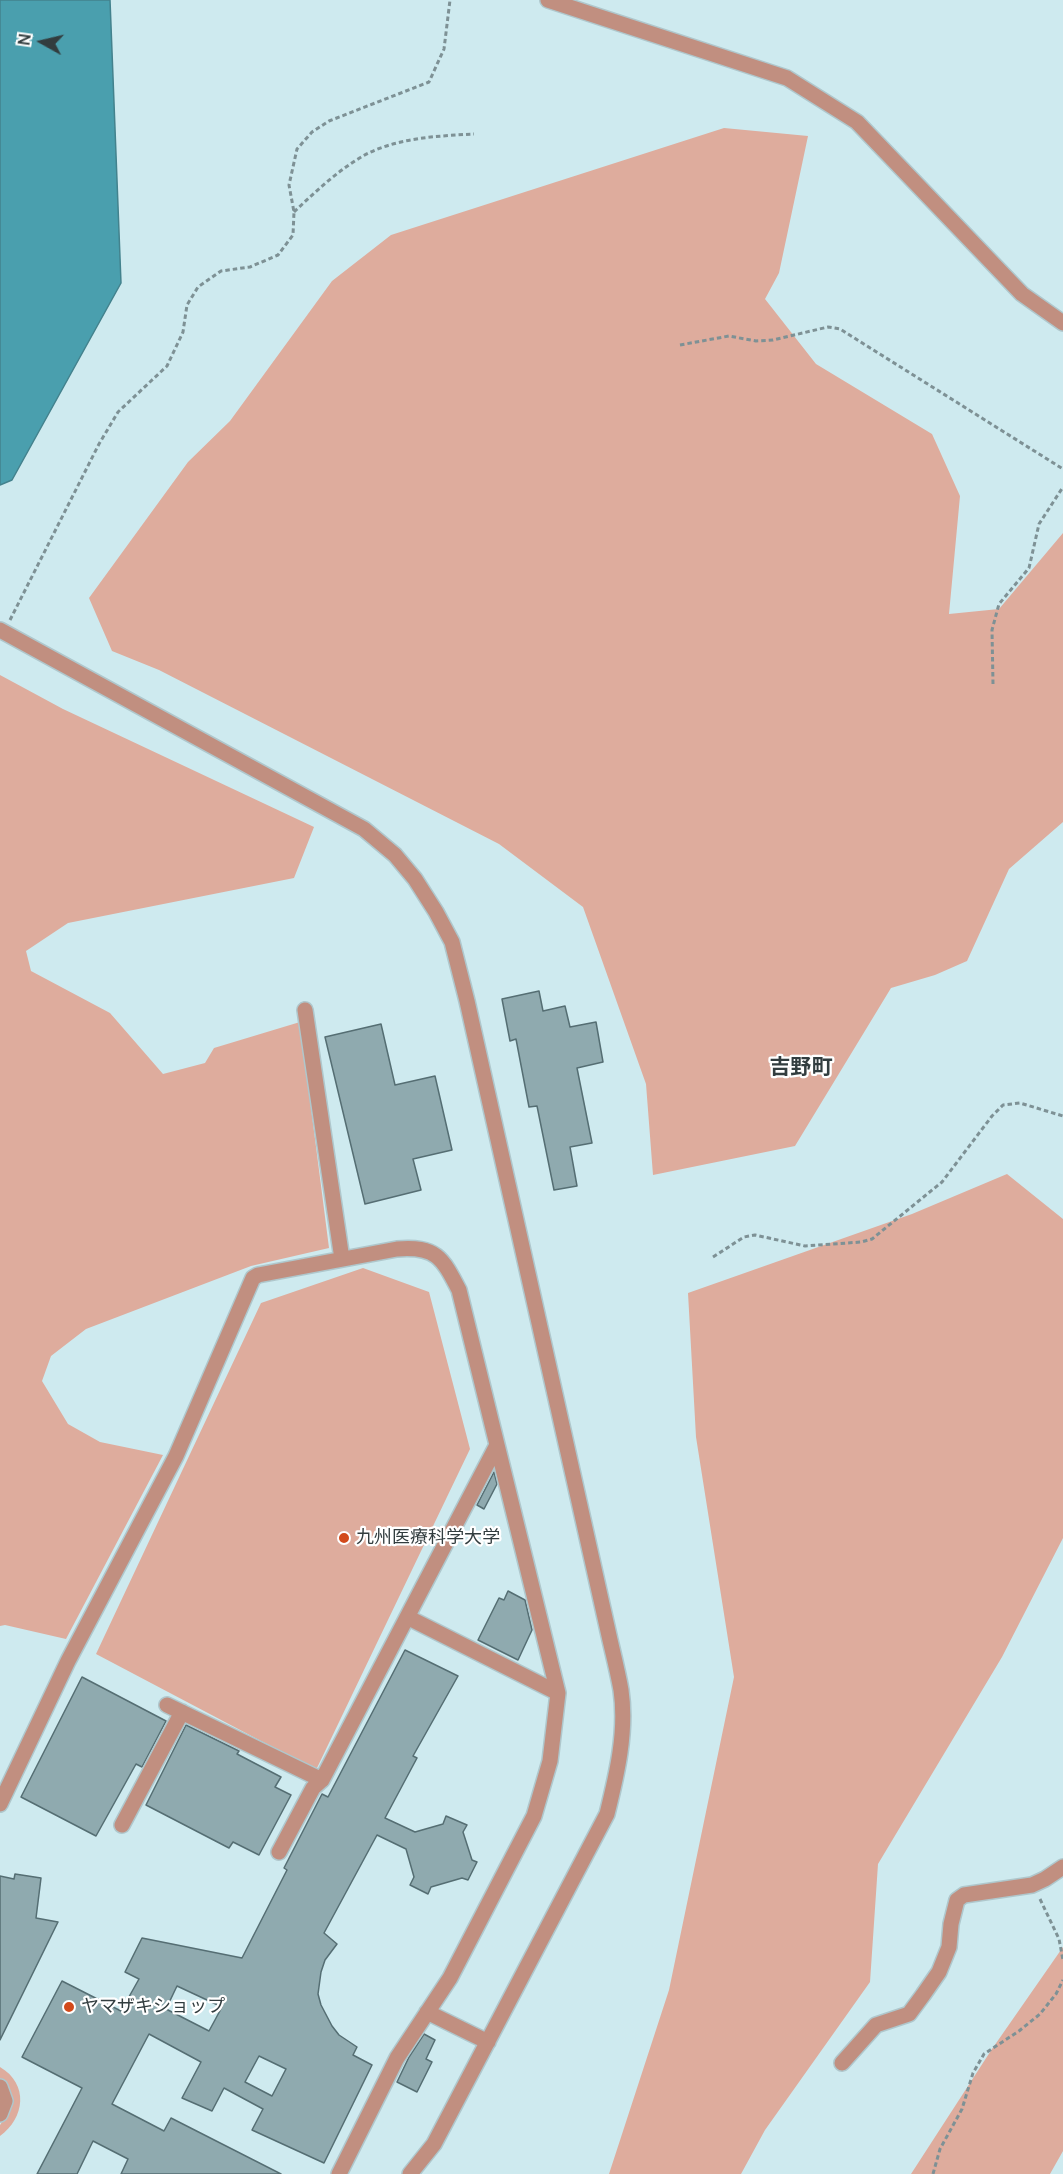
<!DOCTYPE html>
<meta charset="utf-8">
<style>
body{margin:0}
#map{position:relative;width:1063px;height:2174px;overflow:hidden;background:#ceeaef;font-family:Manrope,sans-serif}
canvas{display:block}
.north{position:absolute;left:12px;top:12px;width:60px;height:60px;-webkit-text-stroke:4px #fff;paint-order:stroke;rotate:278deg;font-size:16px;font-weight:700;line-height:24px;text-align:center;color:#323d3f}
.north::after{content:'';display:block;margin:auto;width:21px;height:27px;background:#323d3f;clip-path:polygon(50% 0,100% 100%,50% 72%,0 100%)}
</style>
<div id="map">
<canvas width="1063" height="2174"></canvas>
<div class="north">N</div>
</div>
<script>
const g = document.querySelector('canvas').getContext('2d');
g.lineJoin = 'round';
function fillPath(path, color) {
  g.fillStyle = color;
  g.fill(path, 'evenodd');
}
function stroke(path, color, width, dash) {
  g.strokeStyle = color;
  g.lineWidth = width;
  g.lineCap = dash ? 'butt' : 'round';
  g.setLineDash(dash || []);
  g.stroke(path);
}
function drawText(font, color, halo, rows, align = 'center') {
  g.font = font + ' Manrope,"Noto Sans JP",sans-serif';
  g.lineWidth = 4.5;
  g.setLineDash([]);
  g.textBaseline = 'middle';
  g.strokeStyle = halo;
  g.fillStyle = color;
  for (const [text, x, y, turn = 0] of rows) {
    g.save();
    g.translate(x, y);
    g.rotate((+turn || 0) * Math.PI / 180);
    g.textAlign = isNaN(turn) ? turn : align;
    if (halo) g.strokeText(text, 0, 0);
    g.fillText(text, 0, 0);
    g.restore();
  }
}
fillPath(new Path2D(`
 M 724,128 L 808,136 L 779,273 L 765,299 L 816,364 L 932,434 L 960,496 L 949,614 L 999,609 L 1063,533 L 1063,822 L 1009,869 L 967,961 L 935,975 L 891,988 L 795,1146 L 653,1175 L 646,1084 L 583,907 L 499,844 L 159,670 L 112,651 L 89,598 L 188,462 L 230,421 L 332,281 L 391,235 Z
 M 0,675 L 63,709 L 314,827 L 294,878 L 68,923 L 26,951 L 31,971 L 110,1013 L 163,1074 L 205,1063 L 214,1048 L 300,1022 L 329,1248 L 251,1266 L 86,1329 L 51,1356 L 42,1381 L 68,1424 L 100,1442 L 163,1455 L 66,1639 L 5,1625 L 0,1626 Z
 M 1007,1174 L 1063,1219 L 1063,1538 L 1002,1657 L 878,1864 L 870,1982 L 765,2130 L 741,2174 L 609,2174 L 669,1990 L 734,1677 L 696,1437 L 688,1293 L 912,1214 Z
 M 363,1268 L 429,1292 L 470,1449 L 316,1770 L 96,1654 L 261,1303 Z
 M 1063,1947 L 1063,2151 L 1050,2174 L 911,2174 L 992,2049 Z
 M 0,2067 C 29,2084 25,2118 0,2136 L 0,2125 L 7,2115 L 5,2084 L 0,2079 Z`), '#deac9d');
const water = new Path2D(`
 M 0,0 L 110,0 L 121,283 L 12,480 L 0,485 Z`);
fillPath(water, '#4a9fae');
stroke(water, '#43828d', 1.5);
const building = new Path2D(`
 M 539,991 L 543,1011 L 565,1006 L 570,1027 L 596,1022 L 603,1062 L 577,1068 L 592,1143 L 570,1147 L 577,1186 L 554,1190 L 537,1106 L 529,1107 L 516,1039 L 510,1041 L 502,999 Z
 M 381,1024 L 395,1085 L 435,1076 L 452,1150 L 413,1159 L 421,1190 L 365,1204 L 325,1037 Z
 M 494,1472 L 497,1484 L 484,1509 L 477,1505 Z
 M 508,1591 L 525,1600 L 532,1630 L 518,1660 L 478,1640 L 499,1598 L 504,1600 Z
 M 405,1650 L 458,1676 L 413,1756 L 417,1758 L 385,1818 L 415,1832 L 443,1824 L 446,1816 L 467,1825 L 463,1832 L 472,1860 L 477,1862 L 468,1880 L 462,1878 L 431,1887 L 428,1894 L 410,1885 L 414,1877 L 406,1849 L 377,1835 L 324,1933 L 337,1944 L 325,1960 L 321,1972 L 318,1994 L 321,2005 L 332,2026 L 339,2035 L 357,2047 L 353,2055 L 372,2065 L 324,2163 L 252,2130 L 263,2109 L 224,2088 L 212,2111 L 182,2098 L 201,2062 L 149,2034 L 112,2104 L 164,2131 L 171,2118 L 281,2174 L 121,2174 L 128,2159 L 93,2141 L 77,2174 L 37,2174 L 82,2088 L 22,2057 L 62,1981 L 121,2011 L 139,1979 L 125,1972 L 142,1938 L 242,1958 L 287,1870 L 284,1868 L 322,1794 L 328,1797 ZM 177,1986 L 222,2007 L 209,2031 L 166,2009 ZM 259,2056 L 286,2069 L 272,2096 L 245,2082 Z
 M 82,1677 L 166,1721 L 142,1767 L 136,1764 L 96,1836 L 21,1797 Z
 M 186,1725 L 239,1751 L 237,1754 L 281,1777 L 275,1787 L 291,1795 L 259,1855 L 233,1842 L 229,1848 L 146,1805 Z
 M 15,1874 L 41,1878 L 36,1918 L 58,1922 L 0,2040 L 0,1876 L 14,1879 Z
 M 424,2034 L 435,2040 L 426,2059 L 432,2062 L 417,2092 L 397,2082 L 409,2057 Z`);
fillPath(building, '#8faaaf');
stroke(building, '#556e73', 1.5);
const minor = new Path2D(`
 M 548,0 L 787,78 L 857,122 L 1022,294 L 1063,323
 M 0,630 L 364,829 L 395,855 L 415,879 L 436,912 L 452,942 L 467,1001 L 610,1640 C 614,1657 618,1673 621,1690 C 627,1731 617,1774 607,1814 L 434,2144 L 410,2174
 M 305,1010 L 342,1259
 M 407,1617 L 558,1693
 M 167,1705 L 322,1780
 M 0,1804 L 68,1661 L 176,1456 L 253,1278 L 258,1275 L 397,1249 C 436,1246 442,1257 459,1290 L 558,1693 L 550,1761 L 534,1816 L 450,1978 L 397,2058 L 339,2174
 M 122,1825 L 182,1712
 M 279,1852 L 313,1788 L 322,1780 L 497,1445
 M 427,2012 L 488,2042
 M 842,2063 L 876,2025 L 909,2014 L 923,1995 L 939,1972 L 949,1947 L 951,1924 L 957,1900 L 964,1895 L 1032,1885 L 1045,1879 L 1063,1867
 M 0,2087 L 5,2101 L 0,2114`);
stroke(minor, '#afc7cc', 18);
stroke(new Path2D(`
 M 294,212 C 314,193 334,174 358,159 C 391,138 436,136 474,134
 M 680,345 L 729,336 L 756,341 L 773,340 L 828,327 L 840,329 L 1063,469
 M 10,620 L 99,444 L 118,412 L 167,366 L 183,332 L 187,305 L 198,287 L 221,271 L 250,267 L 278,255 L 293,235 L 294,212 L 289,185 L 297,149 L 312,132 L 329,121 L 429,82 L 444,49 L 450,0
 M 993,684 L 992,630 L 999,604 L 1029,568 L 1039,524 L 1063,487
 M 713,1257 L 744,1237 L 755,1235 L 805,1246 L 861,1242 L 872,1239 L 942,1182 L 992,1116 L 1003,1105 L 1020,1103 L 1063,1116
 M 1040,1899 L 1059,1939 L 1063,1960
 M 933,2174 L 940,2149 L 962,2109 L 973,2073 L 984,2054 L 1019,2031 L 1040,2014 L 1056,1994 L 1063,1980`), '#7e9195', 3, [4.5, 3]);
stroke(minor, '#c18f80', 15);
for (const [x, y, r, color] of [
 [344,1538,6,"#d24a1b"],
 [69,2007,6,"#d24a1b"]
]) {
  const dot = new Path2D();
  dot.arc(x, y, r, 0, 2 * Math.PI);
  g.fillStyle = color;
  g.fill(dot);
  stroke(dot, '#fff', 2);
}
drawText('18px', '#323d3f', '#fff', [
 ["九州医療科学大学",356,1538],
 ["ヤマザキショップ",81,2007]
], 'left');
drawText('bold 21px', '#323d3f', '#fff', [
 ["吉野町",801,1068]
]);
</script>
